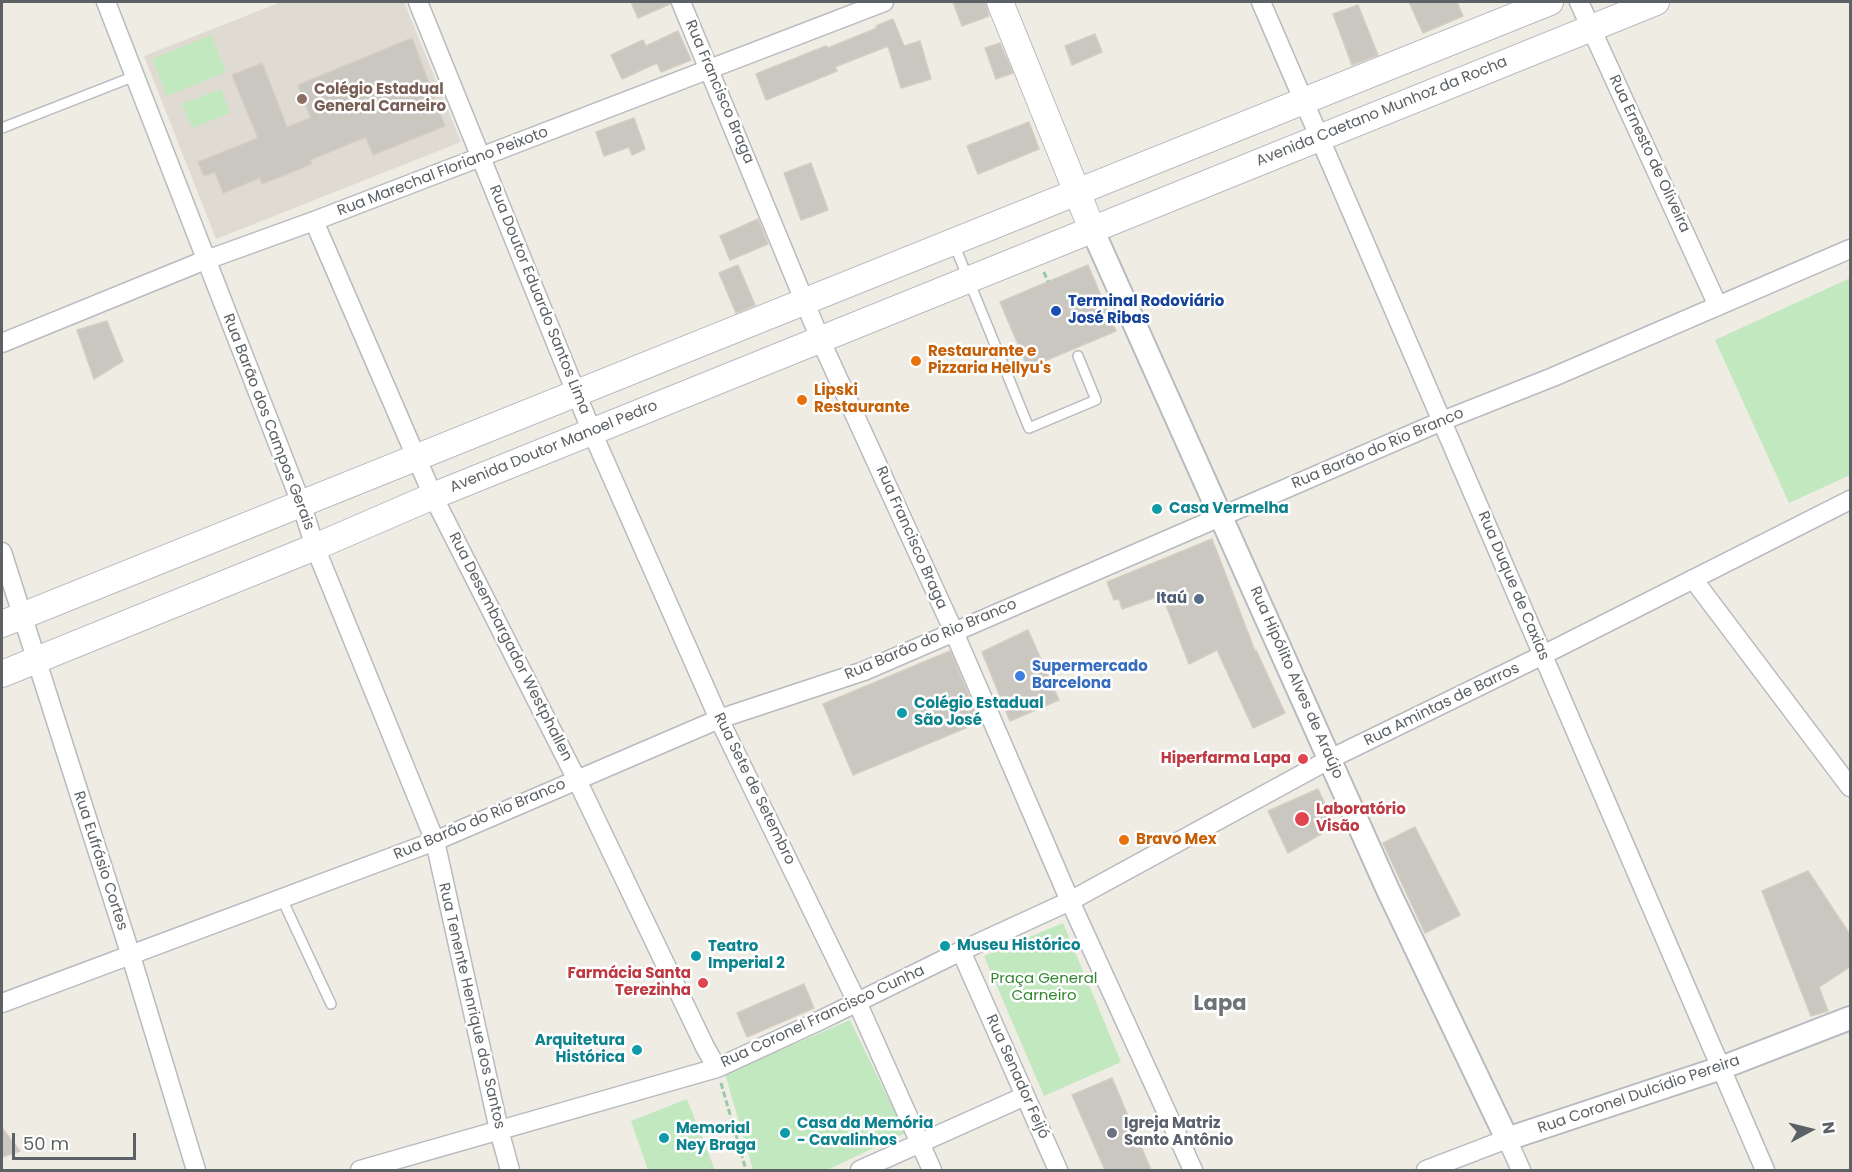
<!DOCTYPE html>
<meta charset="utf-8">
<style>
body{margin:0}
#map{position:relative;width:1852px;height:1172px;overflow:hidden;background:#efece4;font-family:Poppins,sans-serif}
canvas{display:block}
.frame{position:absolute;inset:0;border:3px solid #5c6165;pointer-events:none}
.north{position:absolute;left:1780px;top:1100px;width:60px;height:60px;-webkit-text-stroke:4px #fff;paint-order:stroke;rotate:83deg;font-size:16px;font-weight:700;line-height:24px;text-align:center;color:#5c6165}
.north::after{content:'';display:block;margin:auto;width:21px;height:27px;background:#5c6165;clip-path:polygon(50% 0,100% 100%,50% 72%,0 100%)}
.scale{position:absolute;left:12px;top:1133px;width:124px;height:27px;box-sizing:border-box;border:3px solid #5c6165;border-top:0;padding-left:8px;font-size:18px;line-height:21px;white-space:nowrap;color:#5c6165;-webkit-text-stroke:4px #fff;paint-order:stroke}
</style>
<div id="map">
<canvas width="1852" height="1172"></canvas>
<div class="frame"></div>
<div class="north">N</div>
<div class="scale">50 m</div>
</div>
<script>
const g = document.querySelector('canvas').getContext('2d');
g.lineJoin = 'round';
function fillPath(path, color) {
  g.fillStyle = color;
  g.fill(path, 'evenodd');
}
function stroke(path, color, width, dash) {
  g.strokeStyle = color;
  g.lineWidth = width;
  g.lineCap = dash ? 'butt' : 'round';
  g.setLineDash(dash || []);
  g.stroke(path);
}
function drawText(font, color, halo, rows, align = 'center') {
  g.font = font + ' Poppins,sans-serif';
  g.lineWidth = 5;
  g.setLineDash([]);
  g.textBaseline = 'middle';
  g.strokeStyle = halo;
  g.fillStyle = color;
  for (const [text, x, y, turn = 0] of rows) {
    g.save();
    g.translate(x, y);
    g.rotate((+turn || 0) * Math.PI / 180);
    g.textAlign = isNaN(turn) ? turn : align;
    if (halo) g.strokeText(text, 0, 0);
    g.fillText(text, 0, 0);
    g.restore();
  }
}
fillPath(new Path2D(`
 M 281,2 L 404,2 L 461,142 L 216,239 L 144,56 Z`), '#dfdbd2');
fillPath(new Path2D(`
 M 211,35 L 226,72 L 167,96 L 152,59 Z
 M 221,89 L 230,113 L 192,128 L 182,104 Z
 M 1850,278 L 1850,475 L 1789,503 L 1715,340 Z
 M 1063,923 L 1121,1062 L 1044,1096 L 984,956 Z
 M 850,1020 L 905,1133 L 827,1170 L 753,1170 L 725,1074 Z
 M 687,1099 L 715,1170 L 648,1170 L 631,1121 Z`), '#c2e8bf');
const building = new Path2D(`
 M 631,2 L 670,2 L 670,4 L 638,18 Z
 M 953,2 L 985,2 L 989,16 L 962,26 Z
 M 1409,2 L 1457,2 L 1463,16 L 1423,33 Z
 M 1358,5 L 1378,55 L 1352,65 L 1333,14 Z
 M 893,19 L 904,46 L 920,41 L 931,79 L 901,88 L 888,46 L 835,67 L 837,71 L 766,100 L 756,74 L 826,46 L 828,48 L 877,28 L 876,26 Z
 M 678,31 L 691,60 L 661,72 L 657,63 L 622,79 L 611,55 L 643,40 L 646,46 Z
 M 1095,34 L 1102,52 L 1072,65 L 1065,46 Z
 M 412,38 L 445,126 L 373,155 L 366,137 L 310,160 L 312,164 L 262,184 L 260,178 L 223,193 L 215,172 L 204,176 L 198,162 L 258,138 L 232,75 L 262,63 L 287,127 L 311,118 L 298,85 Z
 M 1000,43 L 1013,73 L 996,79 L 985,48 Z
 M 634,118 L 645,149 L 632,155 L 629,147 L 604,156 L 596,132 Z
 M 1029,122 L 1039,149 L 978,174 L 967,146 Z
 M 811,163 L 828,210 L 801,220 L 784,173 Z
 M 758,219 L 768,244 L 730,260 L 720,236 Z
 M 738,265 L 755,305 L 736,313 L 719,273 Z
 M 1088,265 L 1116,331 L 1028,368 L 1000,302 Z
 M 107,321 L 123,361 L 94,379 L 77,330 Z
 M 1212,539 L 1255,651 L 1256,650 L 1285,713 L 1253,728 L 1217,650 L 1189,664 L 1162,595 L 1122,609 L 1119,599 L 1114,600 L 1107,582 Z
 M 1028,630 L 1059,700 L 1010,721 L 982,652 Z
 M 950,651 L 980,722 L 853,775 L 823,704 Z
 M 1318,789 L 1335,826 L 1288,853 L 1268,811 Z
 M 1415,827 L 1460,915 L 1425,933 L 1383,843 Z
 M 1808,871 L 1851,936 L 1851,966 L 1819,987 L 1828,1011 L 1811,1016 L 1762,891 Z
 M 804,984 L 814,1008 L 747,1037 L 737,1013 Z
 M 1112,1078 L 1151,1170 L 1105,1170 L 1072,1095 Z
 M 2,1128 L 20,1151 L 2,1157 Z`);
fillPath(building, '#cac7c1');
stroke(building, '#d4cdc2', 1.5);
const service = new Path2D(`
 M 2,128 L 135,76
 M 954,244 L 1029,428 L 1096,400 L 1078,356
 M 282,899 L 331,1004`);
const minor = new Path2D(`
 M 106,2 L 301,503 L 315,547 L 435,841 L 499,1130 L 510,1170
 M 418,2 L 592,432 L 719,719 L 857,1002 L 932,1170
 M 681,2 L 820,339 L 954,632 L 1070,901 L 1193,1170
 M 1261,2 L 1765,1170
 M 1579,2 L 1718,306
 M 314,221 L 433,496 L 577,780 L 705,1047 L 717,1068
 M 2,343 L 198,263 L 314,221 L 884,2
 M 2,552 L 131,956 L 196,1170
 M 1693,579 L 1850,787
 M 961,951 L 1058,1170
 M 2,1003 L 435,841 L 719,719 L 864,671 L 1442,421 L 1553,377 L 1850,249
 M 360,1170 L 717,1068 L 823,1019 L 961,951 L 1070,901 L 1330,759 L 1543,655 L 1850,500
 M 860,1170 L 1025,1096
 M 1426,1170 L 1507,1139 L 1521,1170`);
const tertiary = new Path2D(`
 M 1092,229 L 1388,890 L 1507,1139 L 1721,1068 L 1850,1018`);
const secondary = new Path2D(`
 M 1000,2 L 1092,229
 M 2,624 L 1550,2
 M 2,674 L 315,547 L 433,496 L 1656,2`);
stroke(service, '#b7babf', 12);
stroke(minor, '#b7babf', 21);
stroke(tertiary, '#b7babf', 26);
stroke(secondary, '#b7bbc1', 28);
stroke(new Path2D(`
 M 1044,272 L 1048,282
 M 721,1083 L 746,1170`), '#98c9a3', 3, [6, 3]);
stroke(service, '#fff', 9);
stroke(minor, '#fff', 18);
stroke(tertiary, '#fff', 22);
stroke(secondary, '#fff', 26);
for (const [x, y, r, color] of [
 [302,99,6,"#8d6e63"],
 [1056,311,6,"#1a4fb4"],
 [916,361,6,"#e8710a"],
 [802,400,6,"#e8710a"],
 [1157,509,6,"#0f9aa8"],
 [1199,599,6,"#5c6f8a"],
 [1020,676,6,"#3f7fe0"],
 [902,713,6,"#0f9aa8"],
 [1303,759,6,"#e0444e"],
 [1302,819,8,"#e0444e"],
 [1124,840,6,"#e8710a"],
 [945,946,6,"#0f9aa8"],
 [696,956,6,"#0f9aa8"],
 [703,983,6,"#e0444e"],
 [637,1050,6,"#0f9aa8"],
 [785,1133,6,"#0f9aa8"],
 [1112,1133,6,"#6b7280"],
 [664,1138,6,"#0f9aa8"]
]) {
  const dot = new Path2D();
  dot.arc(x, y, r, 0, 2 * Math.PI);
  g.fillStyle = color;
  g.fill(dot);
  stroke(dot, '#fff', 2);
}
drawText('bold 15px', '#785e54', '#fff', [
 ["Colégio Estadual",314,90],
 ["General Carneiro",314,107]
], 'left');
drawText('15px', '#5c6165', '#fff', [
 ["Rua Francisco Braga",719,92,67],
 ["Avenida Caetano Munhoz da Rocha",1382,112,-22],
 ["Rua Ernesto de Oliveira",1649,154,65],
 ["Rua Marechal Floriano Peixoto",443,172,-21],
 ["Rua Doutor Eduardo Santos Lima",539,300,68],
 ["Rua Barão dos Campos Gerais",268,422,69],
 ["Avenida Doutor Manoel Pedro",554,447,-22],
 ["Rua Barão do Rio Branco",1378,449,-23],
 ["Rua Francisco Braga",911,538,66],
 ["Rua Duque de Caxias",1513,586,67],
 ["Rua Barão do Rio Branco",931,640,-23],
 ["Rua Desembargador Westphallen",510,647,63],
 ["Rua Hipólito Alves de Araújo",1296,683,66],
 ["Rua Amintas de Barros",1442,705,-26],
 ["Rua Sete de Setembro",754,789,64],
 ["Rua Barão do Rio Branco",480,820,-23],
 ["Rua Eufrásio Cortes",100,861,72],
 ["Rua Tenente Henrique dos Santos",471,1006,77],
 ["Rua Coronel Francisco Cunha",823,1017,-25],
 ["Rua Senador Feijó",1017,1077,66],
 ["Rua Coronel Dulcídio Pereira",1639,1095,-19]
]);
drawText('bold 15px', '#164399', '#fff', [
 ["Terminal Rodoviário",1068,302],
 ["José Ribas",1068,319]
], 'left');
drawText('bold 15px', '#c56008', '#fff', [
 ["Restaurante e",928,352],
 ["Pizzaria Hellyu's",928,369],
 ["Lipski",814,391],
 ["Restaurante",814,408],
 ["Bravo Mex",1136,840]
], 'left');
drawText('bold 15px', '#0d838f', '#fff', [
 ["Casa Vermelha",1169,509],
 ["Colégio Estadual",914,704],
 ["São José",914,721],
 ["Museu Histórico",957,946],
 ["Teatro",708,947],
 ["Imperial 2",708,964],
 ["Arquitetura",625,1041,"right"],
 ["Histórica",625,1058,"right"],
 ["Casa da Memória",797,1124],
 ["- Cavalinhos",797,1141],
 ["Memorial",676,1129],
 ["Ney Braga",676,1146]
], 'left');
drawText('bold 15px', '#4e5e75', '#fff', [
 ["Itaú",1187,599]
], 'right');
drawText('bold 15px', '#366cbe', '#fff', [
 ["Supermercado",1032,667],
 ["Barcelona",1032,684]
], 'left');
drawText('bold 15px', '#be3a42', '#fff', [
 ["Hiperfarma Lapa",1291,759],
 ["Laboratório",1316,810,"left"],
 ["Visão",1316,827,"left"],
 ["Farmácia Santa",691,974],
 ["Terezinha",691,991]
], 'right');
drawText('15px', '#338731', '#fff', [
 ["Praça General",1044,979],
 ["Carneiro",1044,996]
]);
drawText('bold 15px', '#5b616d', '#fff', [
 ["Igreja Matriz",1124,1124],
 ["Santo Antônio",1124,1141]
], 'left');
drawText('bold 21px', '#6d7377', '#fff', [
 ["Lapa",1220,1005]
]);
</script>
